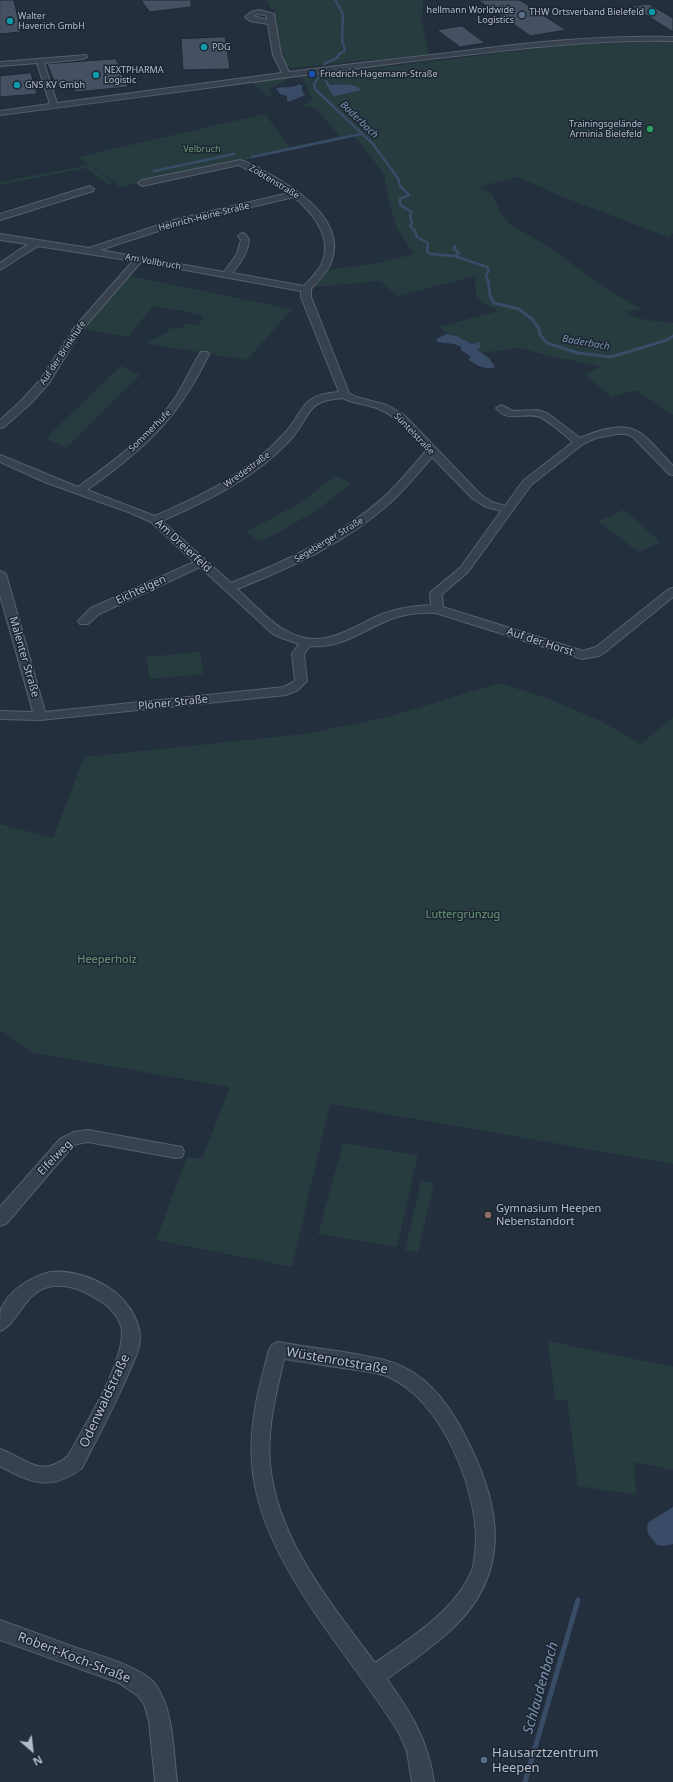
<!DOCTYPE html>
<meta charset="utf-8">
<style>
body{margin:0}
#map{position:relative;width:673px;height:1782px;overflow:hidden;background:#242f3e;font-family:"Noto Sans",sans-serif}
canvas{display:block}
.north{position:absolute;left:12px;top:1730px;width:40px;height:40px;-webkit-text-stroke:3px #1d2633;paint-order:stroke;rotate:152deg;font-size:11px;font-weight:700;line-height:16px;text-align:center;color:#b4bcc9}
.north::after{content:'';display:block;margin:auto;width:14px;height:18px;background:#b4bcc9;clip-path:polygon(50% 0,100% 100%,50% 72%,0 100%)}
</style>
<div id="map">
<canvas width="673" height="1782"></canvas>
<div class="north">N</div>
</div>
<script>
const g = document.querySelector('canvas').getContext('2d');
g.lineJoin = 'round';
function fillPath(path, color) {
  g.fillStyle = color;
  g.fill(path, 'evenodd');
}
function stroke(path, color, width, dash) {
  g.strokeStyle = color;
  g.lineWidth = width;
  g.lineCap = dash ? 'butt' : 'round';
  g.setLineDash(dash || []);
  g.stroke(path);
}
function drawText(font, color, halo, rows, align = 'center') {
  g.font = font + ' "Noto Sans",sans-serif';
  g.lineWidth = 3;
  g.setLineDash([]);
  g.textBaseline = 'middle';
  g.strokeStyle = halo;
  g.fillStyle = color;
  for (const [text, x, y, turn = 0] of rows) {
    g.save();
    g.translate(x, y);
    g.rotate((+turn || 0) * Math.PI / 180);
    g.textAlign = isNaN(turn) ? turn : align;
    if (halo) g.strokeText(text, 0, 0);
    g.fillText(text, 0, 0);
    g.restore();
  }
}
fillPath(new Path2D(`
 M 267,0 L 423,0 L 422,23 L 429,54 L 291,68 L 284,64 L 274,9 L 271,9 Z
 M 630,41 L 673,42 L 673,233 L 668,237 L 565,198 L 518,177 L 479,187 L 493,195 L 502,215 L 510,224 L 549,247 L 610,291 L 644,310 L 626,311 C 633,321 661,321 673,323 L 673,415 L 636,390 L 612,397 L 585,375 L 601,366 L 553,357 L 521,348 L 480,353 L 477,350 L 477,343 C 468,345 446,333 439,327 L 498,311 L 483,303 L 476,296 L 475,276 L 398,296 L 380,281 L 315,287 L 327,270 L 377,263 L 414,254 L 396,227 L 385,184 L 385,176 C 374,162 366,148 353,136 L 120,187 L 115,183 L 116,182 L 78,157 L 265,114 L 290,147 L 340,136 L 315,108 L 301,106 L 309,102 L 312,98 L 302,77 L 574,44 Z
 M 283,78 L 289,78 L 269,89 L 272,95 L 267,96 L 252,83 L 236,84 Z
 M 89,165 L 114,182 L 108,185 L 86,168 L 0,185 L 0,182 Z
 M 129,276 L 292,309 L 247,360 L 145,343 L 166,333 L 170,328 L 180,329 L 186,324 L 199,325 L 204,316 L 185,311 L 153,306 L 128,337 L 84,329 Z
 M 121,366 L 140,375 L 66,448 L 46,438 Z
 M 335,476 L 352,483 L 316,511 L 261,542 L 246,532 L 300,503 Z
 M 624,510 L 661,542 L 639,552 L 598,521 Z
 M 200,652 L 204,674 L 149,679 L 146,657 Z
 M 499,683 L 544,697 L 601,721 L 641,744 L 673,717 L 673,1164 L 330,1104 L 292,1267 L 156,1240 L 187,1157 L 202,1159 L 230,1087 L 34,1053 L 0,1030 L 0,824 L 53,838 L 84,757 L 304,734 L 388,717 Z
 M 343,1143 L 418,1155 L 397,1247 L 318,1234 Z
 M 421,1181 L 434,1183 L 418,1252 L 405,1250 Z
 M 548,1341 L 673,1367 L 673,1470 L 634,1462 L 636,1495 L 578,1486 L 567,1400 L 555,1401 Z`), '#263c3f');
fillPath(new Path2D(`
 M 299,84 L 302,86 L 302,91 L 305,95 C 303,96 289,102 287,102 L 287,96 L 280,94 L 277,90 L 277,88 C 285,86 293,89 299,84 Z
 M 327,85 C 336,85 356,82 361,90 L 335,96 L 332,94 Z
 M 447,334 L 456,336 L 472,344 L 479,342 L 481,347 L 477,350 L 489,358 L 495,367 C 487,371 475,365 468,359 L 471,357 L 461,350 L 461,347 C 451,341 443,345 436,341 L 438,338 Z
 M 673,1507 L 673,1544 L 665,1546 L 657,1545 L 648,1534 L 647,1527 L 649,1522 Z`), '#394c67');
stroke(new Path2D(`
 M 324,64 L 337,58 L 339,54 L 345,51 L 342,40 L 343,14 L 335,0
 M 319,76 L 314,85 L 316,90 L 373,144 L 397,177
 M 326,81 L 334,95
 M 252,157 L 361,134
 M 154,171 L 234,154
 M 398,178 L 400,186 L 409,195 L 400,199 L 400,205 L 412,212 L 410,215 L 412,223 L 410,226 L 415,231 L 417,237 L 428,243 L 427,251 L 430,254 L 455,256 L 487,267 L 489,270 L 486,275 L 488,282
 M 455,246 L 454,249 L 459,253 L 455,256`), '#394c67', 2.5);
stroke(new Path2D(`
 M 488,281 L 490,296 L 494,303 L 519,309 L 532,319 L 539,329 L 540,335 L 547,343 L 578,353 L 611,357 L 667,340 L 673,336`), '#394c67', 3);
stroke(new Path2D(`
 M 525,1782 L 578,1600`), '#394c67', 5);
const building = new Path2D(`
 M 0,0 L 14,0 L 21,32 L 0,34 Z
 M 141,0 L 191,0 L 191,7 L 150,12 Z
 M 478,0 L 520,0 L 566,30 L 531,36 Z
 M 649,4 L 673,18 L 673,32 L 632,6 Z
 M 462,26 L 485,43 L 460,47 L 437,30 Z
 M 225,37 L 230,69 L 183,70 L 181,39 Z
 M 116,59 L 128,87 L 75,92 L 73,84 L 56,85 L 47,64 Z
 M 31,73 L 37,94 L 0,97 L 0,76 Z`);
fillPath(building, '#455162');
stroke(building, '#1f2835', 1);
const minor = new Path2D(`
 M 259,10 L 274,14 L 281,55 L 289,72 C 342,65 395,59 449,53 C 523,43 598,35 673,37 L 673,41 C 583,39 494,52 405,62 C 270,79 135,98 0,115 L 0,111 L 50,104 L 37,63 L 0,66 L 0,62 L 86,55 L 87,57 L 83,59 L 44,63 L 57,103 L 282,73 L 273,55 L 268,24 L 250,21 L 245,17 L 251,12 ZM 257,14 L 266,15 L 267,20 L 253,16 Z
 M 240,160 C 253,163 266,173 278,179 C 307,196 347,226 330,265 C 325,274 317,282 311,289 L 311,297 L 349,393 L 356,397 L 387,405 L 404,415 L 480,494 L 492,502 L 505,506 L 523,481 L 573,442 C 563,434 552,423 540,417 C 525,411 508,424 496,408 L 501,405 L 513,411 L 537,410 L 547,413 L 580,438 C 594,432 617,424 632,429 C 646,433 662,455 673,466 L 673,475 L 669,474 L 634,438 L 627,434 L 617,434 L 596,438 L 583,444 L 531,485 L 468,572 L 442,594 L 443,607 L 583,651 L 596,647 L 669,589 L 673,588 L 673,597 L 604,653 L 599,656 L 582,659 L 436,613 C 421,612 405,614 391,619 C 363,630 341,649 310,646 L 304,654 L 307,681 L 298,690 L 286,695 L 40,720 L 0,719 L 0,711 L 33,712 L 0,595 L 0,571 L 6,574 L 45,712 L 284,687 L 295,681 L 292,654 L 299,644 L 282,638 L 273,634 L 200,567 L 99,614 L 88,624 L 80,624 L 78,621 L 91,608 L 194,562 L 151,522 L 131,513 L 47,483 L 0,462 L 0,455 L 78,487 C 114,461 150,435 175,398 C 185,383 191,367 201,352 L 207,352 L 209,354 C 178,419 144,449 87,490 L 155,516 C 202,495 248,474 283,435 C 306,411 298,395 339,392 L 301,297 L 301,291 L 141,262 L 81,331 L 49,383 L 30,404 L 4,427 L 0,428 L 0,420 L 22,400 L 41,379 L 74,328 L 133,261 L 38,246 L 0,270 L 0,263 L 28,244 L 0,240 L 0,234 L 89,248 L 177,219 L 289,193 L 239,165 L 142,186 L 138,183 L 142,180 ZM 294,197 C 314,214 335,239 320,267 C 316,274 309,280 304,286 L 232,273 C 241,262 248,253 249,239 L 245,234 L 242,233 L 238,236 L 241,240 L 237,254 L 224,272 L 100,250 L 183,223 ZM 343,398 C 354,404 368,404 379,409 C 399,417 412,436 426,451 C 412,467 399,483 383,498 C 339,537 285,562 231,583 L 162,521 C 209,500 255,478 290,440 C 313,415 303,401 343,398 ZM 432,457 L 472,498 L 484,506 L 501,511 L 460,568 L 432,591 L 430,593 L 431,605 C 414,606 396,608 380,615 C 346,630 321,652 283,629 C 268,621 251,601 237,589 C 292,567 347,542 391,502 C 406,488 419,472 432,457 Z
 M 90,186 L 94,189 L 93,191 L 0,220 L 0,214 Z
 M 88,1130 L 176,1146 L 182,1147 L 184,1152 L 182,1157 L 176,1158 L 88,1142 L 77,1144 L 72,1147 L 6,1224 L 0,1226 L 0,1207 L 60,1139 L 74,1132 Z
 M 50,1272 C 70,1270 91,1277 108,1287 C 125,1298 139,1317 140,1337 C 140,1349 134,1361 129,1372 C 115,1405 98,1436 82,1468 C 51,1492 31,1483 0,1466 L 0,1449 C 28,1459 40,1479 68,1456 C 83,1428 129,1356 121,1326 C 118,1315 107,1304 97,1299 C 83,1290 65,1283 48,1287 C 24,1293 18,1324 0,1331 C 0,1324 0,1314 1,1309 C 9,1290 31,1277 50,1272 Z
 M 278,1342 C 300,1346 322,1349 344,1352 C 365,1356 386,1358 405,1368 C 436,1383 456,1416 470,1446 C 501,1509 510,1571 456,1625 C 435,1646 410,1662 387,1679 C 411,1713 428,1740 434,1782 L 412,1782 L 407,1751 L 399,1733 C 350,1653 258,1560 252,1463 C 249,1424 259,1387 269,1350 L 272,1345 ZM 284,1359 C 306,1362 328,1366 350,1369 C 364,1371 379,1372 391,1378 C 442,1403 476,1486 476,1540 C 475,1550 475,1561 472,1570 C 456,1610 409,1639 375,1663 C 331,1603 277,1540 270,1464 C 267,1428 276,1393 284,1359 Z
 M 0,1620 C 25,1629 50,1638 74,1647 C 95,1654 143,1667 156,1685 C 174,1712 173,1751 177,1782 L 155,1782 L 149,1721 L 144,1704 L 138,1696 L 119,1683 L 0,1640 Z`);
stroke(minor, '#565f6c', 2);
fillPath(minor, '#38414e');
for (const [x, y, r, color] of [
 [652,12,4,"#0f9aa8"],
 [522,15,4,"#5c6f8a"],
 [10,21,4,"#0f9aa8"],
 [204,47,4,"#0f9aa8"],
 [312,74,4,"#1a4fb4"],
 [96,75,4,"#0f9aa8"],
 [17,85,4,"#0f9aa8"],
 [650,129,4,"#2e9e5b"],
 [488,1215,4,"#8d6e63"],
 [484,1760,4,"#5c6f8a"]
]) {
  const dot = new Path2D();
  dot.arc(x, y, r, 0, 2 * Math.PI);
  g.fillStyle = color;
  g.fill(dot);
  stroke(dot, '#1d2633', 1.5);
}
drawText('9px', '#b4bcc9', '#1d2633', [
 ["hellmann Worldwide",514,10,"right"],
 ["Logistics",514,20,"right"],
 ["THW Ortsverband Bielefeld",644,12,"right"],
 ["Walter",18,16],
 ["Haverich GmbH",18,26],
 ["PDG",212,47],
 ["NEXTPHARMA",104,70],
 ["Logistic",104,80],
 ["Friedrich-Hagemann-Straße",320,74],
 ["GNS KV Gmbh",25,85],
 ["Trainingsgelände",642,124,"right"],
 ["Arminia Bielefeld",642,134,"right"]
], 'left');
drawText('9px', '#6b9a76', '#1d2633', [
 ["Velbruch",202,149]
]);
drawText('9px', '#b4bcc9', '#1d2633', [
 ["Zobtenstraße",274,182,31],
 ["Heinrich-Heine-Straße",204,217,-14],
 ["Am Vollbruch",153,262,10],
 ["Auf der Brinkhufe",63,353,-56],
 ["Sommerhufe",150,431,-45],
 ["Süntelstraße",414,434,46],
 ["Wredestraße",247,470,-36],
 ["Segeberger Straße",329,540,-31]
]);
drawText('italic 10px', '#7c92b1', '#1d2633', [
 ["Baderbach",359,120,44],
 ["Baderbach",586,343,10]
]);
drawText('11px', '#b4bcc9', '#1d2633', [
 ["Am Dreierfeld",183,546,43],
 ["Eichtelgen",141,590,-25],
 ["Auf der Horst",540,642,18],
 ["Malenter Straße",24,657,74],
 ["Plöner Straße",173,703,-6],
 ["Eifelweg",55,1158,-46]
]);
drawText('11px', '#6b9a76', '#1d2633', [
 ["Luttergrünzug",463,915],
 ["Heeperholz",107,960]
]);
drawText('11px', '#b4bcc9', '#1d2633', [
 ["Gymnasium Heepen",496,1209],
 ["Nebenstandort",496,1222]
], 'left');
drawText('13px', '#b4bcc9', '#1d2633', [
 ["Wüstenrotstraße",337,1361,10],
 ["Odenwaldstraße",105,1401,-65],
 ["Robert-Koch-Straße",74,1658,21]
]);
drawText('13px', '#b4bcc9', '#1d2633', [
 ["Hausarztzentrum",492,1753],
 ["Heepen",492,1768]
], 'left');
drawText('italic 14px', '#7c92b1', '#1d2633', [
 ["Schlaudenbach",541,1688,-74]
]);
</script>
